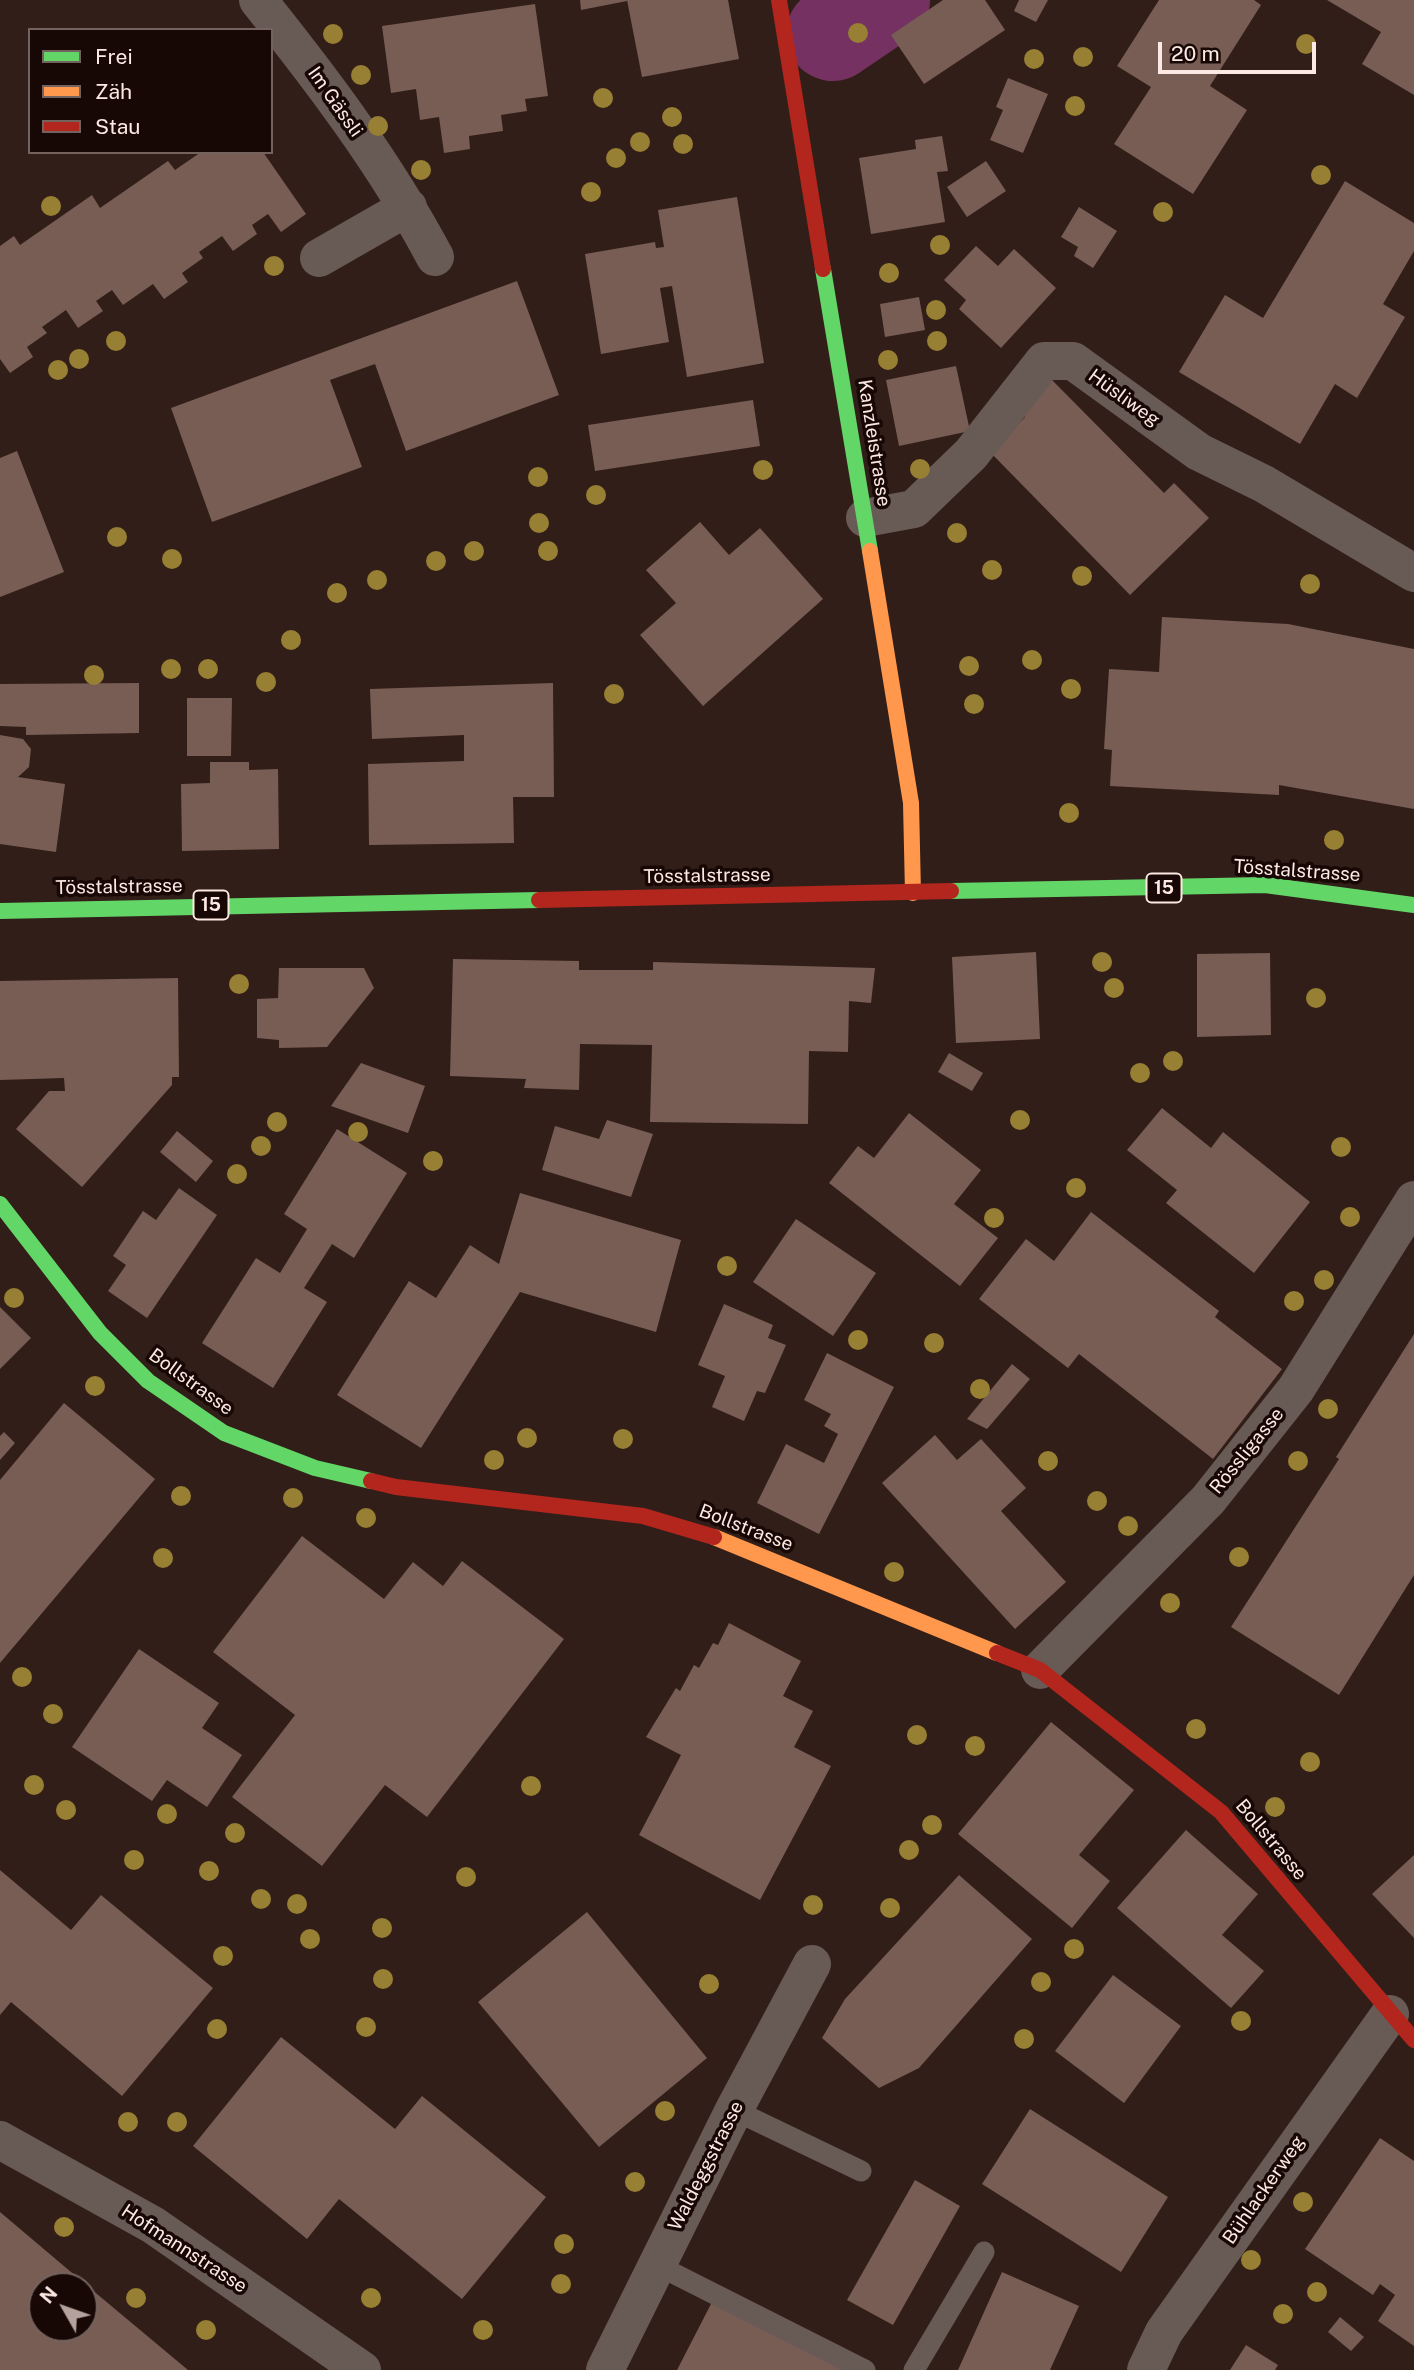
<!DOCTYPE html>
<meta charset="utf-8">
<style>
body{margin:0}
#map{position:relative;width:1414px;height:2370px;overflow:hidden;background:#321e18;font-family:"Public Sans",sans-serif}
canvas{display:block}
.legend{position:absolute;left:28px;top:28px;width:245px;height:126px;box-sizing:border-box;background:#180805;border:2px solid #74625e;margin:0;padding:9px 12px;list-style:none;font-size:21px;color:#fde9e3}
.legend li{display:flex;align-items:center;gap:14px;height:35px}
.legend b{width:35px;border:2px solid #74625e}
.north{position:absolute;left:28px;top:2272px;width:70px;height:70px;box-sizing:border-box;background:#180805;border:2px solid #74625e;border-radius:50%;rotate:310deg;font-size:19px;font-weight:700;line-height:28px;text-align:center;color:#fde9e3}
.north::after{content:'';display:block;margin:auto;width:24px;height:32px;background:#b6a29c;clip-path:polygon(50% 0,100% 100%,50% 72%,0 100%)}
.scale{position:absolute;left:1158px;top:42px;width:158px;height:32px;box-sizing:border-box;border:4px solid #fde9e3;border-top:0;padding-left:9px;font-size:21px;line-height:24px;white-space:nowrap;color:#fde9e3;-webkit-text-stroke:5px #180805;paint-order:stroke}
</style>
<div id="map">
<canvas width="1414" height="2370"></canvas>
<ul class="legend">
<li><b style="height:9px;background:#63d668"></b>Frei</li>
<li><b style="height:9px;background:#ff974d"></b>Zäh</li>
<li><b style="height:9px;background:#b3261e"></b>Stau</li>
</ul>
<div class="north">N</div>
<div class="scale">20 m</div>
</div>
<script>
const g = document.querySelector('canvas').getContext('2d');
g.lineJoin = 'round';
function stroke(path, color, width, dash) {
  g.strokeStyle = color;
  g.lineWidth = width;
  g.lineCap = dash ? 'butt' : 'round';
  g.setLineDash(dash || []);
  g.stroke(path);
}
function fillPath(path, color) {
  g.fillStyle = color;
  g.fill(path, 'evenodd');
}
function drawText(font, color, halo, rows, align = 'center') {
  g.font = font + ' "Public Sans",sans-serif';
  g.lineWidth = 7;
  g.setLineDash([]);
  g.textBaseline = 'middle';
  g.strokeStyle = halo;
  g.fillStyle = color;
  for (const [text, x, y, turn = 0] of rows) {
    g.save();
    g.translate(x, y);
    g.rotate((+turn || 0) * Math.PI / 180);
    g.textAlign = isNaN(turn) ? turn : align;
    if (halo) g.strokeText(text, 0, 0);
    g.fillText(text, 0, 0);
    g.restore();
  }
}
stroke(new Path2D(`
 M 833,34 L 883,0`), '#743162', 94);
fillPath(new Path2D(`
 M 580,0 L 627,0 L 627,1 L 581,10 Z
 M 627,0 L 728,0 L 739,59 L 642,77 Z
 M 943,0 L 985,0 L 1005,30 L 924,84 L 891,35 Z
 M 1019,0 L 1048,0 L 1036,22 L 1014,11 Z
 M 1159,0 L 1254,0 L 1261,5 L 1210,86 L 1247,110 L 1193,194 L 1114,144 L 1151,87 L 1117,66 Z
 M 1327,0 L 1414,0 L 1414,95 L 1362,64 L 1381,32 Z
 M 535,4 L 548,96 L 525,99 L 527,111 L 501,115 L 503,131 L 469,136 L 470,149 L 444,153 L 439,117 L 420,120 L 416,89 L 391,93 L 382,26 Z
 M 1008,78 L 1048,94 L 1023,153 L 990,140 L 1003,110 L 996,107 Z
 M 942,136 L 948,171 L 937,172 L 945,222 L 871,234 L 859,158 L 916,149 L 915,140 Z
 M 201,152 L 263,152 L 306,214 L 281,232 L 268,214 L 252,225 L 257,234 L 233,251 L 222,236 L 199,252 L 203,258 L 182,273 L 188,282 L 164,299 L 153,284 L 123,305 L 112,290 L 96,301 L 103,311 L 78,328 L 66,310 L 42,327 L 47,333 L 27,347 L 33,357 L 10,373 L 0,359 L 0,246 L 14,236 L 20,245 L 92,195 L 100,208 L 168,161 L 175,170 Z
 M 986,161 L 1006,191 L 967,217 L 947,187 Z
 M 1345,181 L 1414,223 L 1414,251 L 1383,304 L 1405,317 L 1357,398 L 1335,384 L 1300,444 L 1179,372 L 1225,295 L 1263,318 Z
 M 737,197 L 764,363 L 687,377 L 672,286 L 660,288 L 669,342 L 601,354 L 585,254 L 655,242 L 656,248 L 664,247 L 658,210 Z
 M 1079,207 L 1117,231 L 1093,268 L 1074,256 L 1078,247 L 1061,237 Z
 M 976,246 L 998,266 L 1014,249 L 1056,288 L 1001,348 L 959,309 L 966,300 L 944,280 Z
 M 517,281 L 559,395 L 406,451 L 375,364 L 330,380 L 362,467 L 212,522 L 171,408 Z
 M 919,297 L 925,330 L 885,337 L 880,304 Z
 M 956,366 L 970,431 L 899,446 L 886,380 Z
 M 1052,380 L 1164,493 L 1174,483 L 1209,518 L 1130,595 L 990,452 L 1025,417 L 1020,412 Z
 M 753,400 L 760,446 L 595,471 L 588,425 Z
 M 17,451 L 64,572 L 0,597 L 0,458 Z
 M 700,522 L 729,555 L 760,528 L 823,599 L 703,706 L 640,635 L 676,603 L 646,570 Z
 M 1162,617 L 1288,624 L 1414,649 L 1414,809 L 1279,785 L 1279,795 L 1110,786 L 1112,750 L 1104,749 L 1109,669 L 1159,672 Z
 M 139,683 L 139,733 L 26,735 L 26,727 L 0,726 L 0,684 Z
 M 553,683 L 554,797 L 513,797 L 514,843 L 369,845 L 368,764 L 464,761 L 464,735 L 372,739 L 370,689 Z
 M 187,698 L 232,698 L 231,756 L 187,756 Z
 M 0,735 L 23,739 L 31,749 L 29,767 L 18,777 L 65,784 L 56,852 L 0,844 Z
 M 210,762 L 249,762 L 249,770 L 278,769 L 279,849 L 182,851 L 181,784 L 210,783 Z
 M 1036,952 L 1040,1039 L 956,1043 L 952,957 Z
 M 1270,953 L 1271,1035 L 1197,1037 L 1197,954 Z
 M 453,959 L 579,961 L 579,970 L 653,970 L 653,962 L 875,968 L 871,1003 L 849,1001 L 848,1052 L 809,1051 L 808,1124 L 650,1122 L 652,1045 L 580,1044 L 579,1090 L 524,1088 L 526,1079 L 450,1076 Z
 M 279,968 L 364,968 L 374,988 L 327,1047 L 279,1048 L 279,1040 L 257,1038 L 257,999 L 278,998 Z
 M 178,978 L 179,1077 L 172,1077 L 172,1085 L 82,1187 L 16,1129 L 49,1091 L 65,1091 L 64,1078 L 0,1080 L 0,981 Z
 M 949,1053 L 983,1073 L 972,1091 L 938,1072 Z
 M 361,1063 L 425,1086 L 408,1133 L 331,1106 Z
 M 1162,1108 L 1211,1148 L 1223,1132 L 1310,1202 L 1254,1273 L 1166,1203 L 1177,1190 L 1127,1150 Z
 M 909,1113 L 981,1170 L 954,1204 L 998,1238 L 960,1286 L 829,1183 L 858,1146 L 874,1158 Z
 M 607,1120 L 653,1134 L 631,1197 L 542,1170 L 555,1126 L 599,1139 Z
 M 337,1129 L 407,1173 L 354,1258 L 332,1244 L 304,1288 L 327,1302 L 273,1388 L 202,1343 L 256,1258 L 280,1273 L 307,1229 L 284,1214 Z
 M 177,1131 L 213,1161 L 196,1182 L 160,1152 Z
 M 179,1188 L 217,1215 L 147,1318 L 108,1291 L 126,1265 L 113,1256 L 143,1211 L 156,1220 Z
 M 520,1193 L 681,1240 L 656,1332 L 520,1292 L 421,1448 L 337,1395 L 409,1281 L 436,1298 L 470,1245 L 499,1264 Z
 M 1091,1212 L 1219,1311 L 1215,1317 L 1282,1369 L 1213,1459 L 1079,1354 L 1068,1368 L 979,1299 L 1026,1239 L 1054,1261 Z
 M 796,1219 L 876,1273 L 833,1336 L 753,1282 Z
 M 724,1304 L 773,1325 L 768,1338 L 786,1345 L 765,1393 L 757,1391 L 744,1421 L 712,1407 L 725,1376 L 698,1365 Z
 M 0,1307 L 31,1338 L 0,1369 Z
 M 1414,1334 L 1414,1575 L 1339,1695 L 1231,1627 L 1339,1459 L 1336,1457 Z
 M 827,1353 L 894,1387 L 819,1534 L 757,1503 L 786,1444 L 824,1463 L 838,1434 L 824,1426 L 831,1414 L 804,1400 Z
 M 1012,1364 L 1030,1379 L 987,1429 L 967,1419 Z
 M 64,1403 L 155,1479 L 0,1663 L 0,1480 Z
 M 4,1432 L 15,1443 L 0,1460 L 0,1436 Z
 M 935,1435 L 957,1460 L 981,1439 L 1026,1488 L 1001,1511 L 1066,1582 L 1015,1629 L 882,1483 Z
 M 302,1536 L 384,1599 L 413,1562 L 443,1586 L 462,1561 L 564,1639 L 427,1817 L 385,1785 L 322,1866 L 232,1797 L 295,1715 L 213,1652 Z
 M 729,1623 L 801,1661 L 783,1696 L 813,1711 L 794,1747 L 831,1766 L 760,1900 L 639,1835 L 681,1755 L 646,1737 L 676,1688 L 680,1691 L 694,1665 L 699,1668 L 713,1643 L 718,1645 Z
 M 139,1649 L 219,1703 L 202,1728 L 242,1755 L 207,1807 L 167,1780 L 152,1801 L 72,1747 Z
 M 1051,1722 L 1134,1790 L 1079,1855 L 1110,1881 L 1072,1928 L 958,1834 Z
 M 1186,1830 L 1258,1894 L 1222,1935 L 1264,1971 L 1231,2008 L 1117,1908 Z
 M 1414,1855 L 1414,1938 L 1372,1894 Z
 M 0,1870 L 71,1930 L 101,1895 L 213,1988 L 122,2096 L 11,2002 L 0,2015 Z
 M 959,1875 L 1032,1939 L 919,2068 L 879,2088 L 822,2038 L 845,1999 Z
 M 587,1912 L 707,2058 L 599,2147 L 478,2002 Z
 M 1113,1975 L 1181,2026 L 1124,2103 L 1055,2051 Z
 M 281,2037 L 395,2129 L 422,2096 L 546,2197 L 462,2299 L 339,2199 L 307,2239 L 193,2146 Z
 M 1030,2109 L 1168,2197 L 1121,2272 L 982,2184 Z
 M 1380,2138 L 1414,2161 L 1414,2346 L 1378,2321 L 1395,2295 L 1380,2284 L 1373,2295 L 1305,2249 Z
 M 915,2180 L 960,2206 L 893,2325 L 847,2300 Z
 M 0,2212 L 97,2294 L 188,2370 L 0,2370 ZM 42,2286 L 84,2286 L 84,2328 L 42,2328 Z
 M 1002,2272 L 1079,2306 L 1050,2370 L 958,2370 Z
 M 712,2302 L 845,2370 L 677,2370 Z
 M 1340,2317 L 1364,2337 L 1351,2351 L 1328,2332 Z
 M 1246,2345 L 1278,2365 L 1275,2370 L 1230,2370 Z`), '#775d54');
stroke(new Path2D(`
 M 734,2110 L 861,2171
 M 657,2265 L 865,2370
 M 914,2370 L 984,2252`), '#685a55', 21);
stroke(new Path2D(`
 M 258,0 C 323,81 386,165 435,257
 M 319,258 L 408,207
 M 865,518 L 914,509 L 971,454 L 1044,361 L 1073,361 L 1199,452 L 1264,484 L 1414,573
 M 1040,1670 L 1208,1500 L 1296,1389 L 1414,1200
 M 0,2140 L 153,2225 L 362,2370
 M 605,2370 L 734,2110 L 812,1964
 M 1146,2370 L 1164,2332 L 1390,2014`), '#685a55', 38);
stroke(new Path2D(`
 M 823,269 L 870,551
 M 951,891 L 1265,885 L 1414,905
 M 0,911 L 539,900
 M 0,1204 L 100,1333 L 148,1381 L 224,1433 L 315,1468 L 371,1481`), '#63d668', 16);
stroke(new Path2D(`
 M 870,551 L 911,803 L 913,893
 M 714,1537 L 997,1653`), '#ff974d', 16);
stroke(new Path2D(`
 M 779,0 L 823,269
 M 539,900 L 951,891
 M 371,1481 L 396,1487 L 643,1516 L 714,1537
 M 997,1653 L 1040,1670 L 1221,1812 L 1414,2040`), '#b3261e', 16);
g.fillStyle = '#977f33';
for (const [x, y] of [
 [858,33],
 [333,34],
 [1306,44],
 [1083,57],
 [1034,59],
 [361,75],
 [603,98],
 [1075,106],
 [672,117],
 [378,126],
 [640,142],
 [683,144],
 [616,158],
 [421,170],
 [1321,175],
 [591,192],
 [51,206],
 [1163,212],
 [940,245],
 [274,266],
 [889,273],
 [936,310],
 [116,341],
 [937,341],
 [79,359],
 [888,360],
 [58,370],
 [920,469],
 [763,470],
 [538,477],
 [596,495],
 [539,523],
 [957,533],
 [117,537],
 [474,551],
 [548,551],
 [172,559],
 [436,561],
 [992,570],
 [1082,576],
 [377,580],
 [1310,584],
 [337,593],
 [291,640],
 [1032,660],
 [969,666],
 [171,669],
 [208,669],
 [94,675],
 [266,682],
 [1071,689],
 [614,694],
 [974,704],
 [1069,813],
 [1334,840],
 [1102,962],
 [239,984],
 [1114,988],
 [1316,998],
 [1173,1061],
 [1140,1073],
 [1020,1120],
 [277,1122],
 [358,1132],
 [261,1146],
 [1341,1147],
 [433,1161],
 [237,1174],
 [1076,1188],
 [1350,1217],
 [994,1218],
 [727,1266],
 [1324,1280],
 [14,1298],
 [1294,1301],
 [858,1340],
 [934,1343],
 [95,1386],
 [980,1389],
 [1328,1409],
 [527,1438],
 [623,1439],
 [494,1460],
 [1048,1461],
 [1298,1461],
 [181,1496],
 [293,1498],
 [1097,1501],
 [366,1518],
 [1128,1526],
 [1239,1557],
 [163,1558],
 [894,1572],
 [1170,1603],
 [22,1677],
 [53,1714],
 [1196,1729],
 [917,1735],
 [975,1746],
 [1310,1762],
 [34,1785],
 [531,1786],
 [1275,1807],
 [66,1810],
 [167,1814],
 [932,1825],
 [235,1833],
 [909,1850],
 [134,1860],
 [209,1871],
 [466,1877],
 [261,1899],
 [297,1904],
 [813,1905],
 [890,1908],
 [382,1928],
 [310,1939],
 [1074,1949],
 [223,1956],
 [383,1979],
 [1041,1982],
 [709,1984],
 [1241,2021],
 [366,2027],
 [217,2029],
 [1024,2039],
 [665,2111],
 [128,2122],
 [177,2122],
 [635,2182],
 [1303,2202],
 [64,2227],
 [564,2244],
 [1251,2260],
 [561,2284],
 [1317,2292],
 [136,2298],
 [371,2298],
 [1283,2314],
 [206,2330],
 [483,2330]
]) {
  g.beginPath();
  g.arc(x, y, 10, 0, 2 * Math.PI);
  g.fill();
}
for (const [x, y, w] of [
 [1164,888,35],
 [211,905,35]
]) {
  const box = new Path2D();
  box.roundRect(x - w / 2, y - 14.5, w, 29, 5);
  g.fillStyle = '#180805';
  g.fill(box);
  stroke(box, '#fde9e3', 2);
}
drawText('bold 18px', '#fde9e3', null, [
 ["15",1164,888],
 ["15",211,905]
]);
drawText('19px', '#fde9e3', '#180805', [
 ["Im Gässli",335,102,55],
 ["Hüsliweg",1124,398,36],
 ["Kanzleistrasse",874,443,81],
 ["Tösstalstrasse",1297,871,4],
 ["Tösstalstrasse",707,876,-1],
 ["Tösstalstrasse",119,887,-1],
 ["Bollstrasse",191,1382,36],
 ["Rössligasse",1247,1451,-51],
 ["Bollstrasse",746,1528,21],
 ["Bollstrasse",1271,1840,50],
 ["Waldeggstrasse",706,2166,-63],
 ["Bühlackerweg",1264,2190,-55],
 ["Hofmannstrasse",184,2249,33]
]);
</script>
